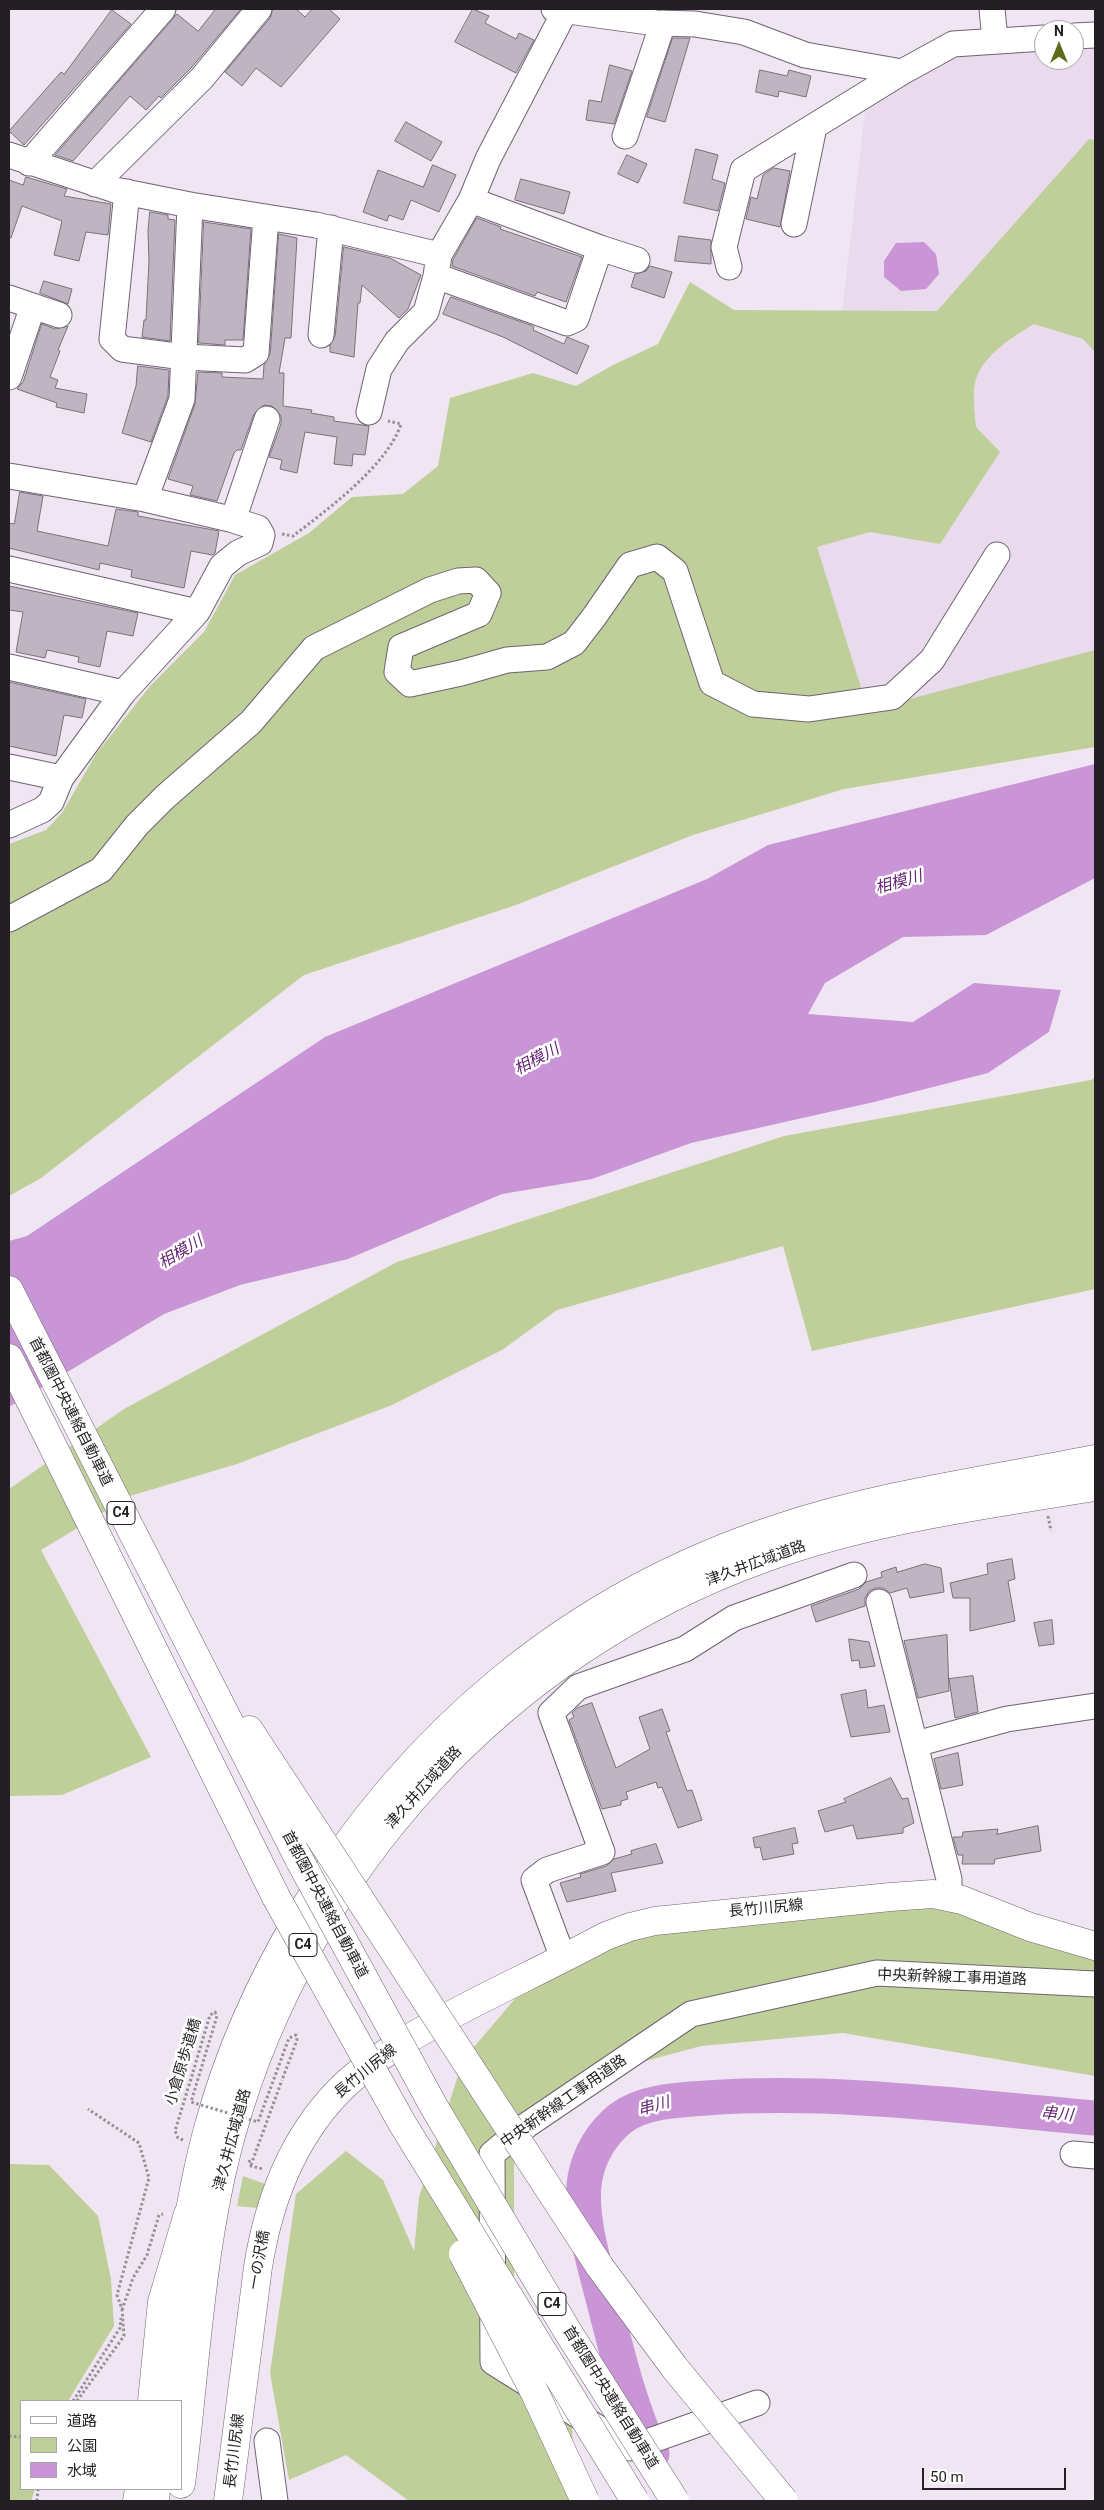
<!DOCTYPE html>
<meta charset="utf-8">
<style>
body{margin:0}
#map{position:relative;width:1104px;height:2510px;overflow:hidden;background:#f0e5f2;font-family:Roboto,"Noto Sans JP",sans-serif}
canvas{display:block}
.frame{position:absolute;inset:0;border:10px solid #231f24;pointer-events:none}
.legend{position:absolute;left:20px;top:2400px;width:162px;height:90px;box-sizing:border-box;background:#fff;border:1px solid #a7a5a7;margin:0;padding:6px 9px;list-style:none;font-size:15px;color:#231f24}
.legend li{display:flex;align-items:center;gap:10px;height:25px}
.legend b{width:25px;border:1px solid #a7a5a7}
.north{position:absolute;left:1034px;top:20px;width:50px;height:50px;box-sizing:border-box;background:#fff;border:1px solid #a7a5a7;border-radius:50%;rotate:0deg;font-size:14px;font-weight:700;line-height:20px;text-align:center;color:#231f24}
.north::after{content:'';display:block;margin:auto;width:18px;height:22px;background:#5b6d19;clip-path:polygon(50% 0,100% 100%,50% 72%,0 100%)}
.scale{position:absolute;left:922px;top:2468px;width:144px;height:22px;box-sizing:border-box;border:2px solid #231f24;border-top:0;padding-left:6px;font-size:15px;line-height:18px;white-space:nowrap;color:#231f24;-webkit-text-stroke:4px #fff;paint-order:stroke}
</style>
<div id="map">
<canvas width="1104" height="2510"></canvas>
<div class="frame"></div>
<ul class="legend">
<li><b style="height:6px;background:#fff"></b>道路</li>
<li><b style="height:14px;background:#bfcf99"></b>公園</li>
<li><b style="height:14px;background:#c995d6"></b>水域</li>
</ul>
<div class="north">N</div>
<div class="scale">50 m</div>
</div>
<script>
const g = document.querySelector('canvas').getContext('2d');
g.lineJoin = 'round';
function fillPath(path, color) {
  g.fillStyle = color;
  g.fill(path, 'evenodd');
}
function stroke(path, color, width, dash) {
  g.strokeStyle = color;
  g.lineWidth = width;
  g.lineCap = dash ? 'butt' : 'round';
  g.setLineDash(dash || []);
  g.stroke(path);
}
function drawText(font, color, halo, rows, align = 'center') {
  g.font = font + ' Roboto,"Noto Sans JP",sans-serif';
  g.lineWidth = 5;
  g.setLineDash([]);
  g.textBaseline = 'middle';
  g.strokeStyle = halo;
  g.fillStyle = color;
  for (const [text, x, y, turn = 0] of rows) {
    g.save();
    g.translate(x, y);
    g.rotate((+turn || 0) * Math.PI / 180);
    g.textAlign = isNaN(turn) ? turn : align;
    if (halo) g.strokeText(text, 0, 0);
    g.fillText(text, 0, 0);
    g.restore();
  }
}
fillPath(new Path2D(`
 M 1095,45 L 1095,659 L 861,724 L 804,533 L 842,314 L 866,102 L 965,49 L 1044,47 L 1044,60 L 1074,60 L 1074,46 Z`), '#eadaee');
fillPath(new Path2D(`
 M 1089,139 L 1095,140 L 1095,352 L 1083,339 L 1034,324 C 1010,339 975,359 974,391 C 973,403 975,415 976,427 L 1000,452 L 940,544 L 870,532 L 817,547 L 868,710 L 1095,650 L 1095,747 L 844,789 L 693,835 L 516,905 L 304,975 L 41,1178 L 9,1196 L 9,844 L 46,830 L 62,813 L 96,754 L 151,685 L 204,632 L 235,575 L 309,533 L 352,497 L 403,494 L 438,466 L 450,398 L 533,373 L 576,386 L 613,365 L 658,344 L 690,282 L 734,310 L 937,311 Z
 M 1095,1077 L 1095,1289 L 812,1351 L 783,1246 L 557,1310 L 502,1350 L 392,1405 L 237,1464 L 130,1496 L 41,1550 L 151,1757 L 62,1795 L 9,1796 L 9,1489 L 124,1409 L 397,1262 L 784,1136 L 1091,1080 Z
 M 942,1904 L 1095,1954 L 1095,2076 L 843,2033 L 701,2046 L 642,2062 L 556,2102 L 514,2153 L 514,2328 L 556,2381 L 572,2429 L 577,2501 L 409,2501 L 346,2455 L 289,2480 L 270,2373 L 296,2194 L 346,2151 L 383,2180 L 414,2251 L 419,2197 L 463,2060 L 536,1974 L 656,1929 Z
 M 9,2164 L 49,2165 L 98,2216 L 111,2279 L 114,2326 L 68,2401 L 21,2401 L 21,2489 L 35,2489 L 31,2501 L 9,2501 Z
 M 243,2176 L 265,2184 L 257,2208 L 237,2206 Z`), '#bfcf99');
fillPath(new Path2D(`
 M 924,242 L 936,254 L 939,274 L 926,289 L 901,291 L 884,277 L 884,261 L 896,243 Z
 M 1095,764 L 1095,878 L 986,935 L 903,937 L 825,983 L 808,1014 L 913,1022 L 974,983 L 1061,990 L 1049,1032 L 988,1073 L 874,1102 L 691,1143 L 592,1179 L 502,1194 L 348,1259 L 240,1285 L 164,1314 L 9,1407 L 9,1241 L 27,1236 L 325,1037 L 707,879 L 768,845 Z`), '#c995d6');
stroke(new Path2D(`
 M 652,2454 C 630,2407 618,2356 605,2306 C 596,2269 578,2216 585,2178 C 589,2155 602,2133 621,2118 C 643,2101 679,2100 706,2098 C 835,2089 966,2107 1095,2118`), '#c995d6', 35);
const building = new Path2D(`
 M 216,9 L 241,9 L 191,68 L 161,98 L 159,96 L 146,110 L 130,96 L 73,161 L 55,155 L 177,14 L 198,31 Z
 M 273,9 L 296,9 L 305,17 L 312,9 L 329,9 L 340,19 L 281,87 L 256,68 L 242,86 L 225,72 L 270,18 Z
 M 473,9 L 489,16 L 485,23 L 516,39 L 519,33 L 534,40 L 516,73 L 455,42 Z
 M 112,10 L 131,24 L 24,145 L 9,131 L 61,72 L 64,74 Z
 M 673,38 L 690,38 L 665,122 L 647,117 Z
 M 610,65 L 632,71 L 614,124 L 586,120 L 589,100 L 601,102 Z
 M 760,70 L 787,76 L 789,70 L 811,76 L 806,97 L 779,91 L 778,97 L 756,92 Z
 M 406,122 L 442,142 L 431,161 L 395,141 Z
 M 696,149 L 718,155 L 712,179 L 725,183 L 718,211 L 684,203 Z
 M 627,155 L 647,164 L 638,183 L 618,174 Z
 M 433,165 L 456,175 L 439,212 L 411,200 L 403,220 L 389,215 L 387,221 L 363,212 L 378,170 L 423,187 Z
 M 774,168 L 790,171 L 780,227 L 746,219 L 751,197 L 757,199 L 763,175 Z
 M 26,177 L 67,189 L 64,196 L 111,204 L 108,235 L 86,232 L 79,261 L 54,255 L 62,221 L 22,206 L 11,238 L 9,237 L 9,180 L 23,185 Z
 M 521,179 L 570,192 L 564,214 L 515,200 Z
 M 150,212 L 168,215 L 168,219 L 175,220 L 170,341 L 142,337 L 144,320 L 146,320 L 149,261 L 148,232 Z
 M 477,218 L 501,227 L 500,229 L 582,257 L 566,302 L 537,292 L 535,296 L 452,266 L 453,260 Z
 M 204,222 L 251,229 L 243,340 L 225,340 L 225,345 L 199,343 Z
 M 279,234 L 297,238 L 291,338 L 285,338 L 279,373 L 284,373 L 283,406 L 312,410 L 311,413 L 334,417 L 334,421 L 369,426 L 365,455 L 353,454 L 352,466 L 334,464 L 337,437 L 305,432 L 297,473 L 280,469 L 282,460 L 269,457 L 281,424 L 281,416 L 272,406 L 264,405 L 254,414 L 241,450 L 237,450 L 234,453 L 217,501 L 190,495 L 193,486 L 168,479 L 195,404 L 198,372 L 222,373 L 222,377 L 263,379 L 264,365 L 270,354 Z
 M 679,236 L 711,240 L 711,264 L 675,261 Z
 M 344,247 L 390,258 L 421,275 L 408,309 L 399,318 L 362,285 L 360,303 L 358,303 L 354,357 L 330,352 L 330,345 L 335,336 Z
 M 650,266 L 672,272 L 664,298 L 631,287 L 635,274 L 646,271 Z
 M 44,281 L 72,289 L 68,304 L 40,293 Z
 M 451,297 L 530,325 L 534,327 L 533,330 L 564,344 L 567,337 L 589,346 L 577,374 L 503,337 L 443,314 Z
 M 42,324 L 55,329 L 68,326 L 58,350 L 60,351 L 50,377 L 58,380 L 55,388 L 87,394 L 84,413 L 56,407 L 57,403 L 17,389 L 23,382 Z
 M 138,366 L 169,370 L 168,396 L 151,442 L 122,433 L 136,386 Z
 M 20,492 L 43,496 L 37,531 L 108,546 L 116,509 L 138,512 L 138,516 L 219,531 L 215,553 L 212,555 L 191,551 L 184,588 L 131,577 L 132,570 L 100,563 L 99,570 L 9,548 L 9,523 L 14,524 Z
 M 9,586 L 138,613 L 133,636 L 107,631 L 100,667 L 78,662 L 79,657 L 47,650 L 45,658 L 16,652 L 23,612 L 9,610 Z
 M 9,682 L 86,699 L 82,718 L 64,715 L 56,756 L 9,746 Z
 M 1012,1559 L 1015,1579 L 1008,1581 L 1015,1621 L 970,1631 L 970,1598 L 953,1598 L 950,1583 L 988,1574 L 987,1564 Z
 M 925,1564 L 941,1568 L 944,1592 L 910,1598 L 907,1588 L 890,1593 L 883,1588 L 876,1588 L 869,1591 L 865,1598 L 865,1606 L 816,1622 L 811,1606 L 859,1589 L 866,1582 L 882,1577 L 881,1572 L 896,1567 L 897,1572 Z
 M 1052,1620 L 1054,1644 L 1039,1646 L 1034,1623 Z
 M 947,1635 L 949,1691 L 918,1698 L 904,1641 Z
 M 849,1639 L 869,1642 L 875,1666 L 860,1668 L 859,1660 L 852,1661 Z
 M 973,1676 L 978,1712 L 955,1718 L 949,1679 Z
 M 866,1690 L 868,1708 L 884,1705 L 890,1732 L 851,1737 L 841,1695 Z
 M 592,1703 L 616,1768 L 650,1749 L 639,1717 L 662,1709 L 670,1731 L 666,1732 L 687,1791 L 692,1790 L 702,1820 L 678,1828 L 662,1787 L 658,1788 L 656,1782 L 626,1792 L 628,1799 L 621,1801 L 621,1805 L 602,1809 L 569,1720 L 574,1717 L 572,1713 L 577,1708 Z
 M 958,1753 L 963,1785 L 941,1789 L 934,1759 Z
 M 891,1778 L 902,1799 L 908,1798 L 914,1823 L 903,1828 L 903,1833 L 857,1839 L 853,1825 L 825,1832 L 818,1811 L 846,1802 L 844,1799 Z
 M 1038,1826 L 1041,1851 L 995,1859 L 994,1864 L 962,1864 L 963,1855 L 958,1855 L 953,1837 L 962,1837 L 963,1832 L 998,1829 L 997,1834 Z
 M 795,1828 L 798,1843 L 792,1844 L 794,1854 L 763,1860 L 760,1847 L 755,1848 L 753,1838 Z
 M 656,1844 L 663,1863 L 611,1873 L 616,1891 L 567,1902 L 560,1883 L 581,1877 L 580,1874 L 606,1866 L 614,1859 L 632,1854 L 631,1851 Z`);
fillPath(building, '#bfb5c2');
stroke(building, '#7a717d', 1);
const minor = new Path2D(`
 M 554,9 L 656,23 L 695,24 L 744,32 L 805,55 L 902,72 L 953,44 L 1044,38
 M 992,9 L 995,40
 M 1074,36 L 1095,35
 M 625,136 L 663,23
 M 9,155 L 115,190 L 190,205 L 316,225 L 439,255
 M 29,163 L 163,9
 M 95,184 L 202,78 L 259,9
 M 127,192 L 112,339 L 122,349 L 184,357 L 245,360 L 256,353 L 266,217
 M 794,224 L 814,127
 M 600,248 L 637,260
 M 729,267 L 724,247 L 743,170 L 902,72
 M 436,276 L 567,323 L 576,319 L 600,248 L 471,200
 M 9,298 L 59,315
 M 321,335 L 331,228
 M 9,377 L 33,306
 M 369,412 L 379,369 L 397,341 L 426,312 L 436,276 L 439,255 L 471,200 L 488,159 L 566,9
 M 9,476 L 145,499 L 230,519 L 258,528 L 262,535 L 260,543 L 238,553 L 222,566 L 197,612 L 123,693 L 61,778 L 51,802 L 42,810 L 9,825
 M 145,499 L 182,399 L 190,205
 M 233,520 L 267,419
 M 9,569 L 197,612
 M 9,667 L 123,693
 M 9,767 L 61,778
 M 9,919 L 101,870 L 137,825 L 165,797 L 251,722 L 314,648 L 430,590 L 458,581 L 476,580 L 488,593 L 479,614 L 401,647 L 397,672 L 410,684 L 461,673 L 507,660 L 547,657 L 574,643 L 594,617 L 630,565 L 657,557 L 675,571 L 712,683 L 753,704 L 809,709 L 892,697 L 932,660 L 997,555
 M 879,1602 L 949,1879 L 949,1897
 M 916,1744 L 1007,1719 L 1095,1706
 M 563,1958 L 534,1880 L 547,1870 L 602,1852 L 551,1713 L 578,1687 L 685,1649 L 734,1618 L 854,1575
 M 1073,2154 L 1095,2156
 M 757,2403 L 630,2448 L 493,2362 L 492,2154 L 527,2125 L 691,2014 L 877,1973 L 1095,1984
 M 267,2441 L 275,2501`);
const major = new Path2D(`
 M 167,2401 C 176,2308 184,2216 209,2125 C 229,2052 260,1983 299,1917 C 410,1731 573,1595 779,1528 C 882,1494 990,1480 1095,1459
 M 181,2484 C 196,2367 200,2246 232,2132 C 306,1870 505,1651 762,1559 C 869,1520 984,1505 1095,1487
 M 155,2501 L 156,2489
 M 228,2501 L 258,2267 C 269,2198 295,2131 348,2082 C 384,2050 428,2027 470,2005 C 515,1982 561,1960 606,1936 L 630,1927 L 655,1921 L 890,1897 L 933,1894 L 962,1900 L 1030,1927 L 1095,1946`);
const highway = new Path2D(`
 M 9,1290 L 300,1861
 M 9,1358 L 276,1897
 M 249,1730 L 318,1835
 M 152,2401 L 162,2302 L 188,2214
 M 137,2501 L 139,2489`);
stroke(minor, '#6d6470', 27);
stroke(major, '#6d6470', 29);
stroke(highway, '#6d6470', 29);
stroke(new Path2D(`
 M 282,534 L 293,536 C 328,509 387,466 401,424 L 388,421
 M 1048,1516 L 1051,1531
 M 183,2140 L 178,2138 L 175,2131 L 193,2072
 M 249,2160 L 251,2166 L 263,2169
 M 251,2165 L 282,2080
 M 122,2310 L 133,2278 L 147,2255 L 159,2215 L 163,2214
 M 73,2401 L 120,2328 L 121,2318
 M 77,2401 L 124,2336 L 122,2309 L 117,2295 L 149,2178 L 139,2143 L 88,2109
 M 9,2436 L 21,2437
 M 37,2501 L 38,2489`), '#968f98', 3, [2.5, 2.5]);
stroke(minor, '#fff', 25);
stroke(major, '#fff', 28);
stroke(highway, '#fff', 28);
const highwayBridge = new Path2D(`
 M 318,1835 L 600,2267 L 674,2367 L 784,2501
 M 300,1861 L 433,2105 L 568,2332 L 675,2501
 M 276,1897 L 402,2123 L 635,2501
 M 463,2254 L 535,2393 L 585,2501`);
stroke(highwayBridge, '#6d6470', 29, []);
stroke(new Path2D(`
 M 193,2072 L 210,2015 L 215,2012 L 217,2016 L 191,2102 L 258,2122 L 289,2038 L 296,2035 L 297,2040 L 282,2080`), '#968f98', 3, [2.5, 2.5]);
stroke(highwayBridge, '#fff', 28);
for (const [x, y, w] of [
 [121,1513,28],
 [303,1945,28],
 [552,2304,28]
]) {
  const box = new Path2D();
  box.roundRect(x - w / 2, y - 11.5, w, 23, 4);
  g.fillStyle = '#fff';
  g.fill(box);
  stroke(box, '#231f24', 1);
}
drawText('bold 14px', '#231f24', null, [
 ["C4",121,1513],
 ["C4",303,1945],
 ["C4",552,2304]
]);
drawText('15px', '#231f24', '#fff', [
 ["首都圏中央連絡自動車道",70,1412,63],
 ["津久井広域道路",756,1564,-20],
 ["津久井広域道路",424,1788,-48],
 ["首都圏中央連絡自動車道",324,1905,62],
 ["長竹川尻線",766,1909,-5],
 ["中央新幹線工事用道路",952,1978,2],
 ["小倉原歩道橋",184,2062,-73],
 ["長竹川尻線",366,2072,-39],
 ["中央新幹線工事用道路",564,2102,-35],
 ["津久井広域道路",233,2140,-75],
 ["一の沢橋",260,2260,-80],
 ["首都圏中央連絡自動車道",610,2398,58],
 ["長竹川尻線",235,2451,-83]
]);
drawText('italic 16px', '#652674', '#fff', [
 ["相模川",899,883,-16],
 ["相模川",537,1060,-28],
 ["相模川",181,1253,-31],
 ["串川",654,2107,-15],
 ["串川",1057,2115,5]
]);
</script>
